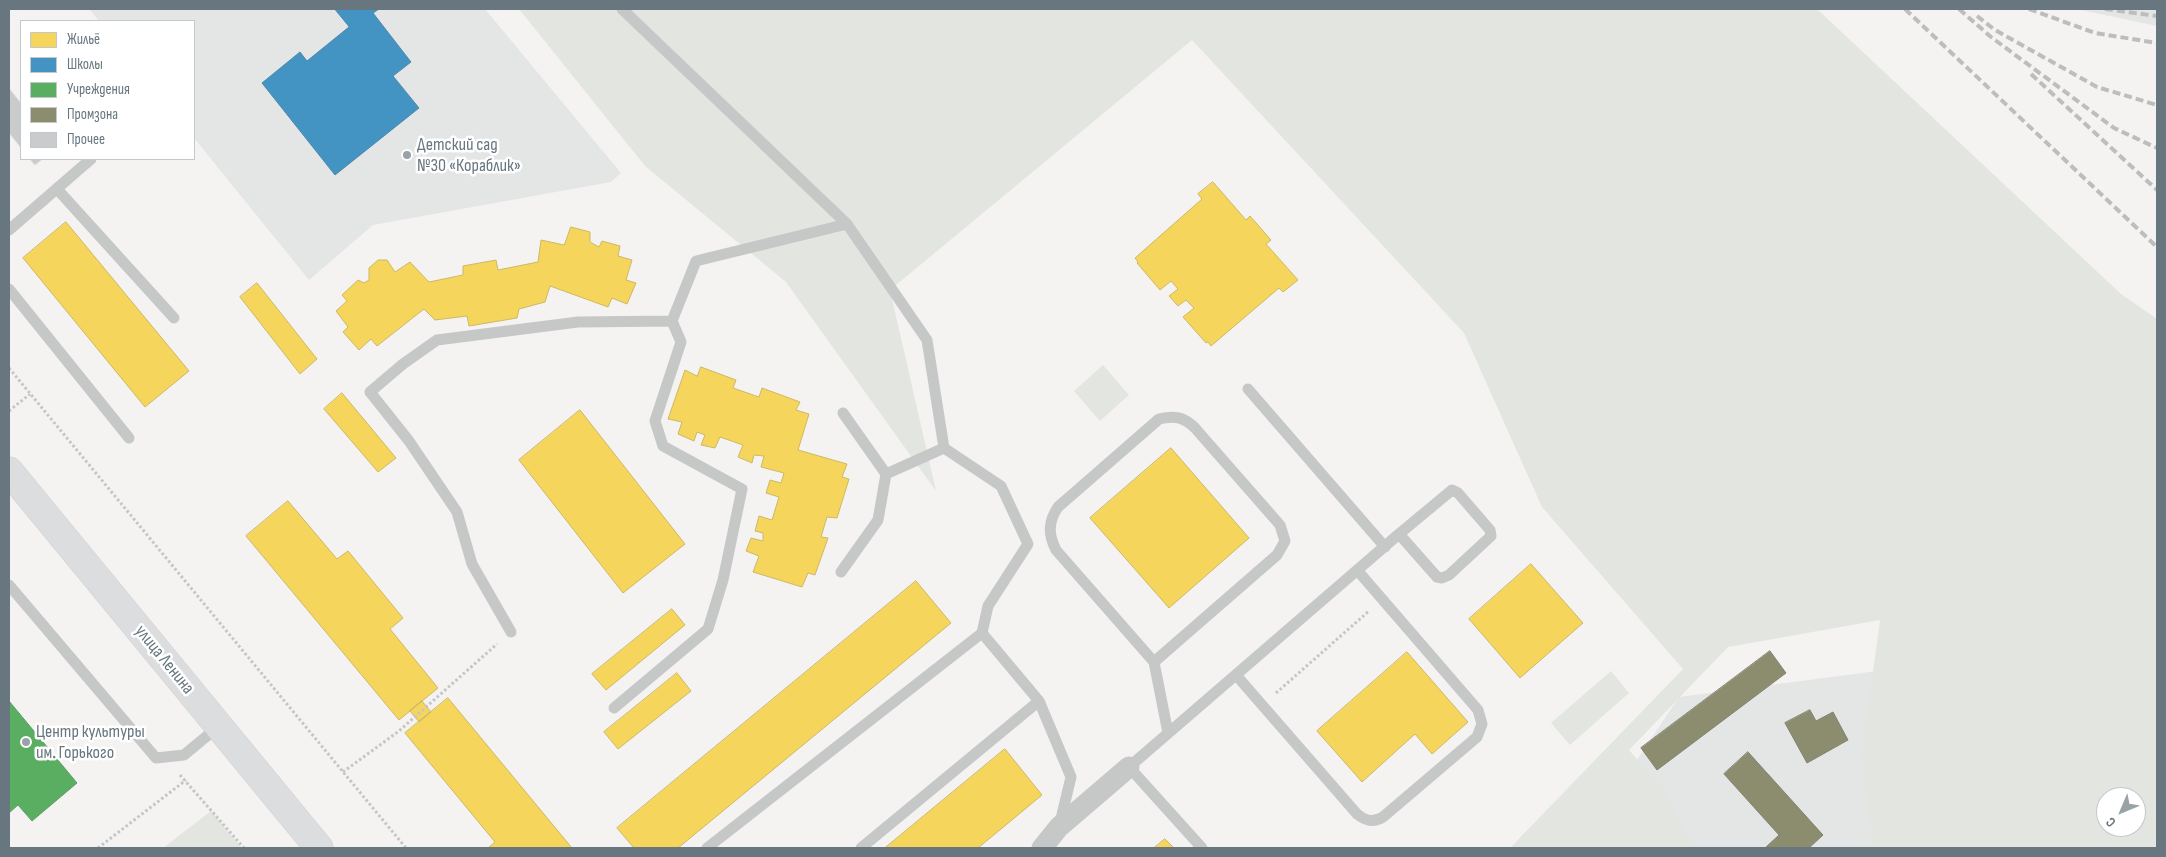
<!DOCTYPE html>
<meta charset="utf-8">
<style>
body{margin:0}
#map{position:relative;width:2166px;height:857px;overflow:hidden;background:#f4f3f2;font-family:"Sofia Sans Condensed",sans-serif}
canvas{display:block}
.frame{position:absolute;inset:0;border:10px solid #67767f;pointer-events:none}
.legend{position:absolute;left:20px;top:20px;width:175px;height:140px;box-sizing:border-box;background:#fff;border:1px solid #c2c8cc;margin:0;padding:6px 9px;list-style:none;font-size:15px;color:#67767f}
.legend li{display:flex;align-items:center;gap:10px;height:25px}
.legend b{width:25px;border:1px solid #c2c8cc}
.north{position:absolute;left:2096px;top:787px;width:50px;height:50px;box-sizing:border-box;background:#fff;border:1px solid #c2c8cc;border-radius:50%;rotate:225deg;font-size:14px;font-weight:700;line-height:20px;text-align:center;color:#67767f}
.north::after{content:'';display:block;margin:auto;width:18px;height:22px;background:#98a2a7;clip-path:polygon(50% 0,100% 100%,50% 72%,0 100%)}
</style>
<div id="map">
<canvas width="2166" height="857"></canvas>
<div class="frame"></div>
<ul class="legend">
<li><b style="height:14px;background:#f6d55c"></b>Жильё</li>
<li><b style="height:14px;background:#4393c3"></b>Школы</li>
<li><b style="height:14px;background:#5aae61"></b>Учреждения</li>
<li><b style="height:14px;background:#8c8c6e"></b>Промзона</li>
<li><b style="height:14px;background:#cacbcc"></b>Прочее</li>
</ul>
<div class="north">С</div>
</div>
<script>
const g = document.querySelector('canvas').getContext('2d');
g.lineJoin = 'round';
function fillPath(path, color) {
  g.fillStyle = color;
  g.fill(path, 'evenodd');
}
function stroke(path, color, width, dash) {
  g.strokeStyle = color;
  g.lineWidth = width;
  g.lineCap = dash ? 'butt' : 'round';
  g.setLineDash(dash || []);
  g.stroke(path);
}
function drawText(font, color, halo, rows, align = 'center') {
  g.font = font + ' "Sofia Sans Condensed",sans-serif';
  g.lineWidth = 5;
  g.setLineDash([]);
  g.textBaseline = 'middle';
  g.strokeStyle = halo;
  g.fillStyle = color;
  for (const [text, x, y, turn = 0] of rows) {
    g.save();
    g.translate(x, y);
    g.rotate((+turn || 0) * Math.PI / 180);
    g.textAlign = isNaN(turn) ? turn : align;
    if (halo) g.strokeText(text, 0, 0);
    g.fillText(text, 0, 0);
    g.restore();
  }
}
fillPath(new Path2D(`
 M 89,9 L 485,9 L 621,173 L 611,182 L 373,225 L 309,280 L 194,138 L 194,21 L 99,21 Z
 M 2078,9 L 2157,9 L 2157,26 L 2081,10 Z
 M 1900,668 L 1907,848 L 1578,848 L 1679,697 Z`), '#e4e5e5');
fillPath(new Path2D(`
 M 519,9 L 1817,9 L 2121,294 L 2157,319 L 2157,848 L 1873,848 L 1862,753 L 1880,620 L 1728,647 L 1629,750 L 1663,789 L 1696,848 L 1510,848 L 1683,669 L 1542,507 L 1464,333 L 1192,40 L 890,290 L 936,491 L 786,282 L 645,166 ZM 2106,797 L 2136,797 L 2136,827 L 2106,827 Z
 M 1103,365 L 1129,395 L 1100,421 L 1074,391 Z
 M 1611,671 L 1629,693 L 1570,745 L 1551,723 Z
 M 211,811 L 242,848 L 163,848 Z`), '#e2e5e0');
const homes = new Path2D(`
 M 1213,182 L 1246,220 L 1250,216 L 1271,240 L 1266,244 L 1298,280 L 1283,292 L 1279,288 L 1211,346 L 1208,342 L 1206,343 L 1183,317 L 1194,308 L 1186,300 L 1178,306 L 1169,296 L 1178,289 L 1171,281 L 1160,290 L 1137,263 L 1138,262 L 1135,258 L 1202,199 L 1198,194 Z
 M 66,222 L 189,371 L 145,407 L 23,258 Z
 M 571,227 L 590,232 L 590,242 L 599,247 L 602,241 L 620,246 L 618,256 L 632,260 L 626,280 L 636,283 L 627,304 L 612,298 L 608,307 L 550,286 L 545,302 L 519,309 L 517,318 L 469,326 L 467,316 L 435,320 L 424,309 L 377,346 L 371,339 L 359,350 L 343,332 L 348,327 L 336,311 L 347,301 L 342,295 L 358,280 L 364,283 L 369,280 L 369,268 L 378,260 L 387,260 L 395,272 L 410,262 L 429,282 L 463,275 L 463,266 L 496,260 L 498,270 L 538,262 L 541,240 L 564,245 Z
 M 257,283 L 317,359 L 300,374 L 240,297 Z
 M 701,367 L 736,380 L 733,388 L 759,397 L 762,388 L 800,402 L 796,410 L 809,414 L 798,450 L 847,464 L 842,477 L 849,479 L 837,518 L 827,517 L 821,537 L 828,538 L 815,575 L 808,573 L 802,587 L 753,572 L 759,556 L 746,551 L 751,538 L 763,541 L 763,533 L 755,531 L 759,516 L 772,520 L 779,497 L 766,493 L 770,480 L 781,483 L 784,473 L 761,467 L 764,456 L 754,455 L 752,463 L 738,457 L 743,445 L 720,437 L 715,448 L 701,445 L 705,435 L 697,432 L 694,441 L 678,434 L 682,422 L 668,419 L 685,370 L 697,376 Z
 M 342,393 L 396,458 L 378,472 L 324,409 Z
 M 580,410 L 685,544 L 623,593 L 519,460 Z
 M 1171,448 L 1249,538 L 1169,608 L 1090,518 Z
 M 288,501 L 337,559 L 348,551 L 403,618 L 390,629 L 438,688 L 399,720 L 246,536 Z
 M 1531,564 L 1583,623 L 1520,678 L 1469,619 Z
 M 916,581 L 951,623 L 678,848 L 634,848 L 617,828 Z
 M 672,609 L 685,625 L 606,690 L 592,674 Z
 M 1407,652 L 1468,722 L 1432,754 L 1415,734 L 1362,782 L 1317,731 Z
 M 677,673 L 691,691 L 618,749 L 604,732 Z
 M 448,698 L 572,848 L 488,848 L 495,842 L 405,733 Z
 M 422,701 L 431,712 L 419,722 L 410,711 Z
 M 1005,749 L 1042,795 L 978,848 L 885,848 Z
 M 1165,839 L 1174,848 L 1154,848 Z`);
fillPath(homes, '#f6d55c');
stroke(homes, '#cbb866', 1);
const schools = new Path2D(`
 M 335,9 L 379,9 L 373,13 L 411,62 L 393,76 L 419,108 L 335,175 L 262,83 L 300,52 L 307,61 L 349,27 Z`);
fillPath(schools, '#4393c3');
stroke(schools, '#4e8aaf', 1);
const public = new Path2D(`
 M 9,701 L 77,783 L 32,821 L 18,805 L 9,813 Z`);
fillPath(public, '#5aae61');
stroke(public, '#5e9d6a', 1);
const industry = new Path2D(`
 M 1770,651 L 1786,673 L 1657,770 L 1641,748 Z
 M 1810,710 L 1816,721 L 1833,712 L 1848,740 L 1807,763 L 1785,723 Z
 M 1748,752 L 1823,835 L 1809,848 L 1765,848 L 1779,835 L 1724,774 Z`);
fillPath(industry, '#8c8c6e');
stroke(industry, '#818573', 1);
const building = new Path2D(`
 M 9,88 L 21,103 L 21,148 L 9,133 Z
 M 30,159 L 43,159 L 35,165 Z`);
fillPath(building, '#cacbcc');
stroke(building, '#e3e2e2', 1);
const secondary = new Path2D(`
 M 9,471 L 319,848`);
stroke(secondary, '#d0d0d0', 29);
stroke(new Path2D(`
 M 9,368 L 406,848
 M 9,411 L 30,394
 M 1276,693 L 1369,611
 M 343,772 L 399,731 L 497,644
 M 180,775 L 244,848
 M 98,848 L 186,780`), '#c4c5c6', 3, [2.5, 2.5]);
stroke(new Path2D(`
 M 622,9 L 847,224 L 927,340 L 944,448 L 1001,486 L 1028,544 L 988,606 L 982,633 L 707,848
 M 57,189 L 174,318
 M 9,230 L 91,159
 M 9,289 L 129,438
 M 1248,389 L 1385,547
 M 886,474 L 944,448
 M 841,572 L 878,520 L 886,474 L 843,413
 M 9,585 L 156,758 L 184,755 L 219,726
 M 511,632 L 472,564 L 457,512 L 409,441 L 370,392 L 403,364 L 437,340 L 578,322 L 672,321 L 696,261 L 847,224
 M 1154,662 L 1277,555 L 1285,541 L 1280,525 L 1195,428 C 1184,417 1174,415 1159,419 L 1058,507 C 1048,522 1048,534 1056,550 L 1154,662 L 1168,733
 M 1236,675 L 1357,814 C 1366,821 1373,823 1383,817 L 1477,737 L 1482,724 L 1478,710 L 1357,570
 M 1039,701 L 1071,777 L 1060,823
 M 614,708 L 708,629 L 723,580 L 742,489 L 663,446 L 655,421 L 681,342 L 672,321
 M 861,848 L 1039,701 L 982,633
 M 1202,848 L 1129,767 L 1399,534 L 1437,577 L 1442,578 L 1449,575 L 1491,536 L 1490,530 L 1458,493 L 1452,490 L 1399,534`), '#c6c8c8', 11);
stroke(new Path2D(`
 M 1042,848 L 1059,827 L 1129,767`), '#c6c8c8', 21);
stroke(secondary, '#dcddde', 28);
stroke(new Path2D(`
 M 1905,9 L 2157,247
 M 1959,9 L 1991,37 L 2114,128 L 2157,148
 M 2029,9 L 2095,33 L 2157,43
 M 2105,9 L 2157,16
 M 1977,16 L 1995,30 L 2097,87 L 2157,105
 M 2031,74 L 2157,190`), '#bdbdbe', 4, [8, 4]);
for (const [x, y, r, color] of [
 [407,155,5,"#98a2a7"],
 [26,742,5,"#98a2a7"]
]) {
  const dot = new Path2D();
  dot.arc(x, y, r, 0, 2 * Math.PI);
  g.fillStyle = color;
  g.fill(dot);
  stroke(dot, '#fff', 2);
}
drawText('18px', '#67767f', '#fff', [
 ["Детский сад",417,145],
 ["№30 «Кораблик»",417,166],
 ["Центр культуры",36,732],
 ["им. Горького",36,753]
], 'left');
drawText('18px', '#67767f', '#fff', [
 ["улица Ленина",164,660,51]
]);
</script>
